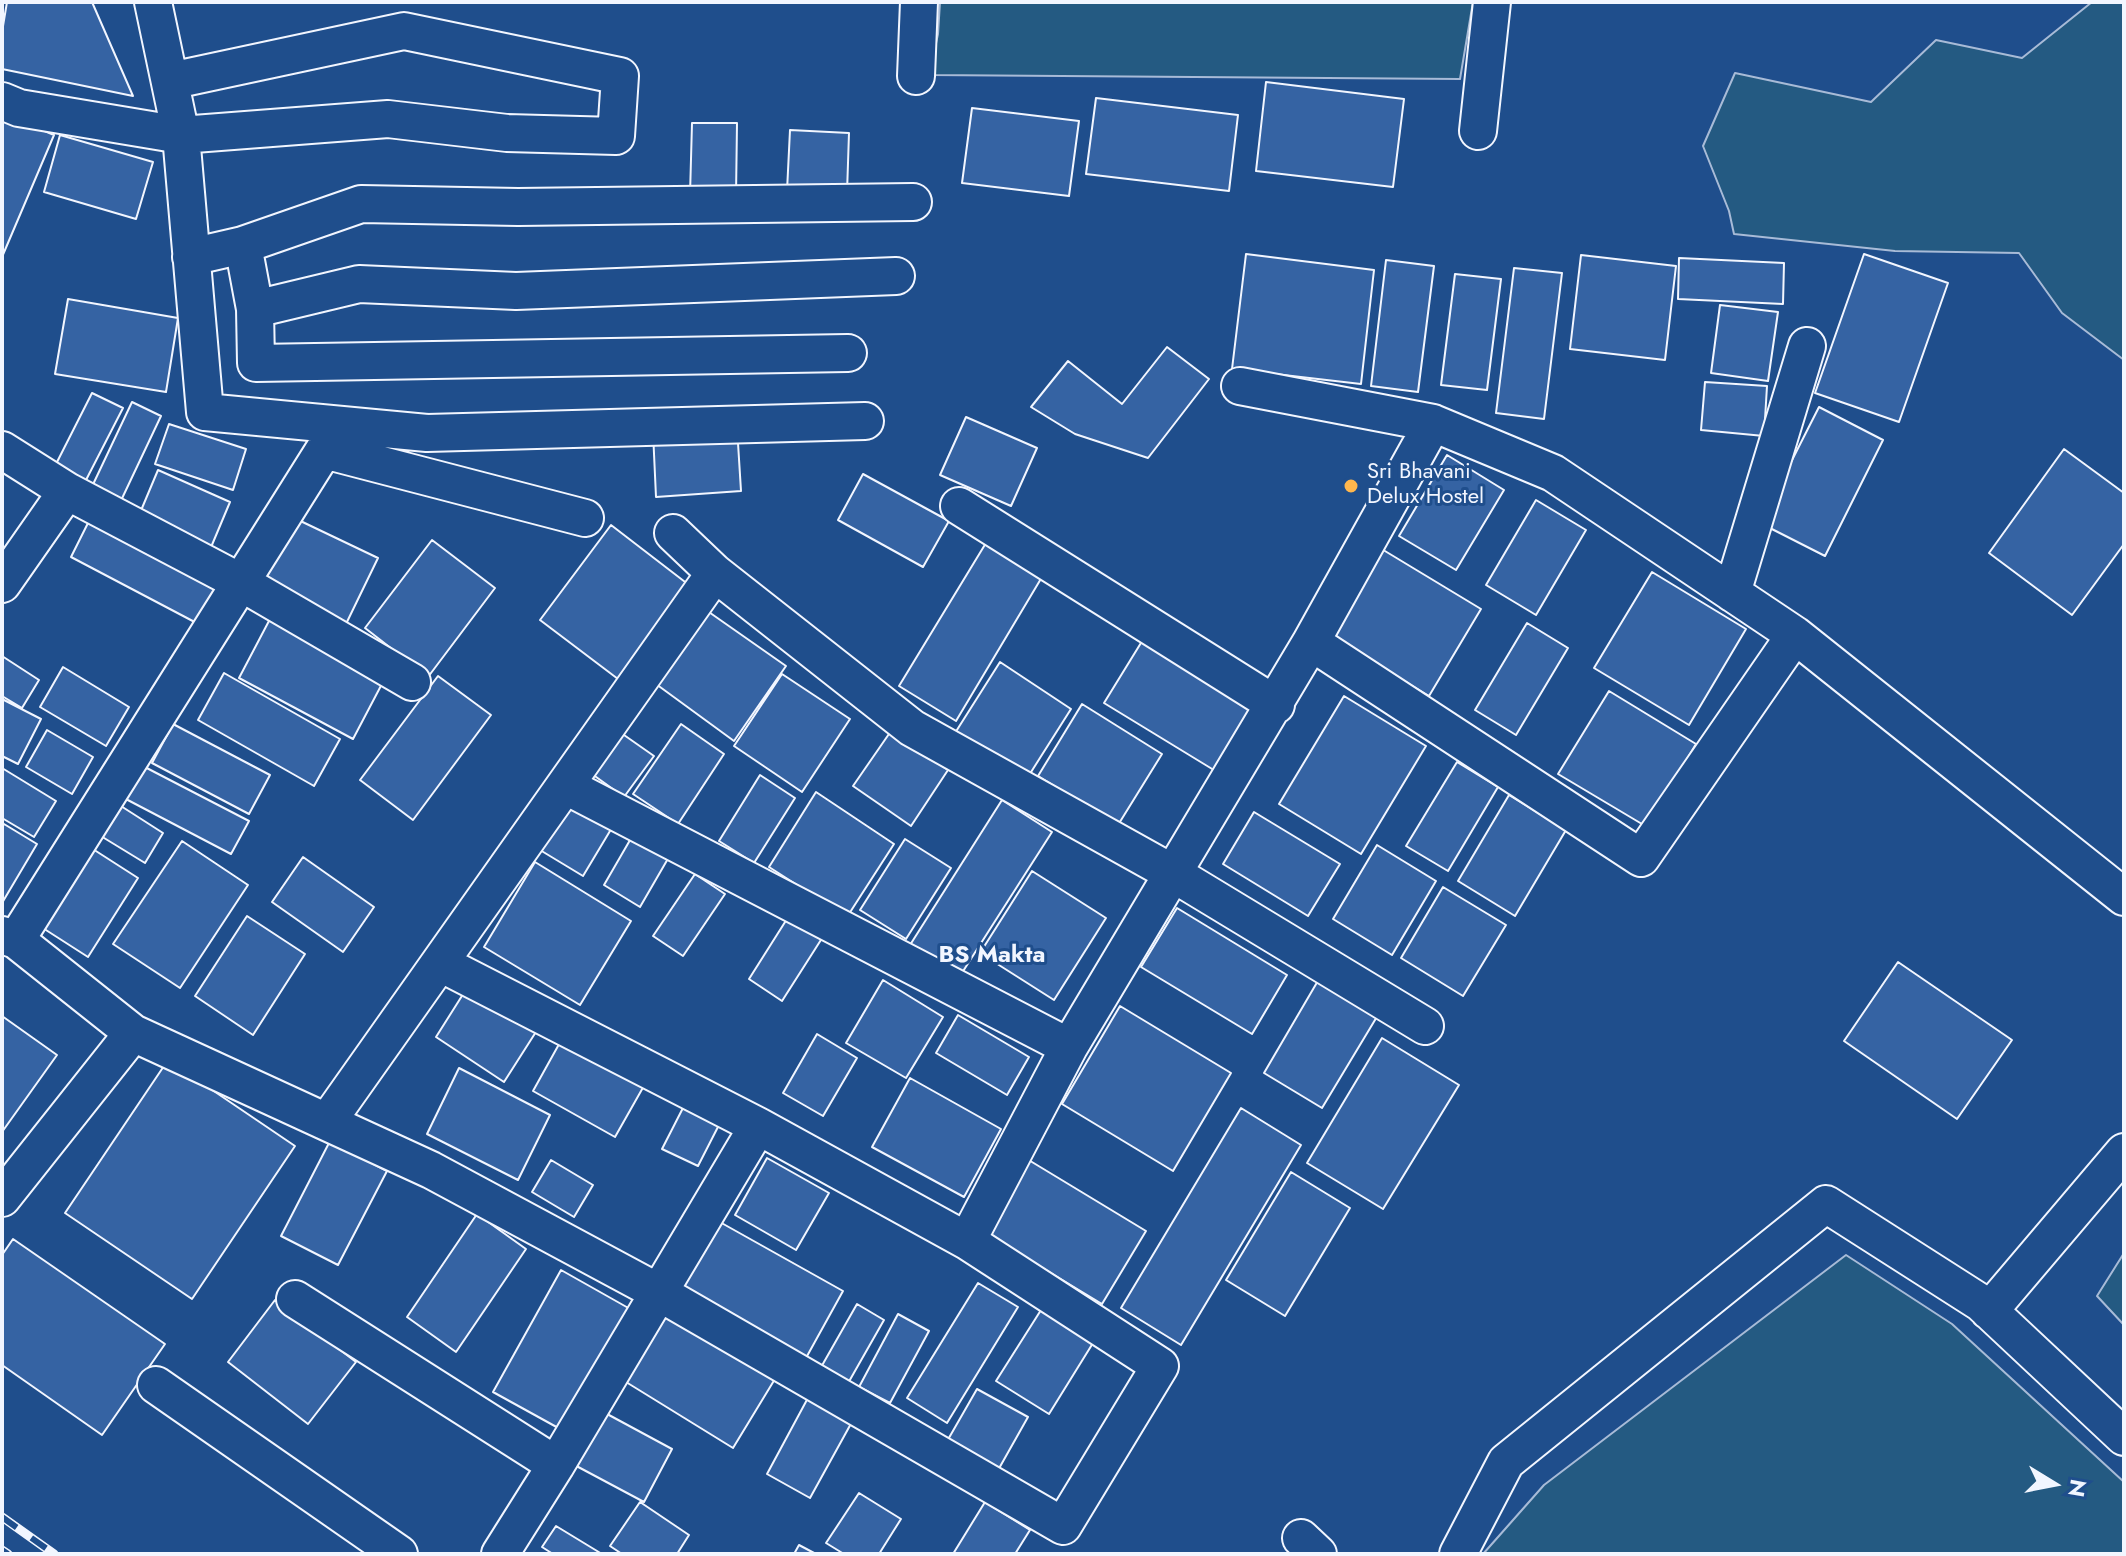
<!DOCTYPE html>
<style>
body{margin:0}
#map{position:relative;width:2126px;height:1556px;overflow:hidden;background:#1f4e8c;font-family:Jost,sans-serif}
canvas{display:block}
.frame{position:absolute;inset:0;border:4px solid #f2f6ff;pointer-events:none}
.north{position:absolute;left:2014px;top:1444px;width:80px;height:80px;-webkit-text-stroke:6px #1f4e8c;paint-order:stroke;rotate:100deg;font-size:22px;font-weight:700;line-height:32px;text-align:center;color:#f2f6ff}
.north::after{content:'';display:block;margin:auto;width:28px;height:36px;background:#f2f6ff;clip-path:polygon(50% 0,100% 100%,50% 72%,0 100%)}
</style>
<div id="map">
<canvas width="2126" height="1556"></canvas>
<div class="frame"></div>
<div class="north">N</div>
</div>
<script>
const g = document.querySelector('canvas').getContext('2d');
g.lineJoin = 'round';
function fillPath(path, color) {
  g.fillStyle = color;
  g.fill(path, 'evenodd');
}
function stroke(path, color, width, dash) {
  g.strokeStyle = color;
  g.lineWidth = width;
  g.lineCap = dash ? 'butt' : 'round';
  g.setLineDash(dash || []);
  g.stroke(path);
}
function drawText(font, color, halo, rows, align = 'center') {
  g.font = font + ' Jost,sans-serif';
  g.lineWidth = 6;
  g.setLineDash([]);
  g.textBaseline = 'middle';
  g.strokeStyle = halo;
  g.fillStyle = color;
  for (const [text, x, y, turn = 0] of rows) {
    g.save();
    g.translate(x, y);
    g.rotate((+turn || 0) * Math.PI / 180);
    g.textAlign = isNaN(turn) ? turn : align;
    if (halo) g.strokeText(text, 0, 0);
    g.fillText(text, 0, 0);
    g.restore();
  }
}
const green = new Path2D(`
 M 940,2 L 1473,2 L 1460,79 L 929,75 L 938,34 Z
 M 2092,2 L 2124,2 L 2124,360 L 2062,313 L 2019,253 L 1895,251 L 1734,234 L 1729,211 L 1703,146 L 1735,73 L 1871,102 L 1936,40 L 2022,58 Z
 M 2124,1253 L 2124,1325 L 2097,1296 Z
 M 1846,1255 L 1952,1324 L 2124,1482 L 2124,1554 L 1483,1554 L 1544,1485 Z`);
fillPath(green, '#245a82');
stroke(green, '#a8bbd7', 2);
const building = new Path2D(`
 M 7,2 L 92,2 L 133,96 L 2,69 L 2,32 Z
 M 1266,82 L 1404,99 L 1393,187 L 1256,171 Z
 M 1096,98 L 1238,115 L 1229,191 L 1086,174 Z
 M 972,108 L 1079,121 L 1069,196 L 962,183 Z
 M 2,113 L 54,135 L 2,257 Z
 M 692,123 L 737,123 L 736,196 L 690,195 Z
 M 790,130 L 849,133 L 847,193 L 787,191 Z
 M 60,135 L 153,162 L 136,219 L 44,192 Z
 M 1246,254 L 1374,270 L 1361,384 L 1232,369 Z
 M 1864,254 L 1948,283 L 1899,422 L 1815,393 Z
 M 1581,255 L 1676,266 L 1665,360 L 1570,349 Z
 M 1679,258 L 1784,263 L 1783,304 L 1678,299 Z
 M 1386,260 L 1434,266 L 1418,392 L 1371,386 Z
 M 1514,268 L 1562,273 L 1544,419 L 1496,413 Z
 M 1455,274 L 1501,279 L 1487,390 L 1441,385 Z
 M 68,299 L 178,318 L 166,392 L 55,374 Z
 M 1720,305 L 1778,312 L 1768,381 L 1711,373 Z
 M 1167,347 L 1209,379 L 1148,458 L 1075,434 L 1031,407 L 1068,361 L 1122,404 Z
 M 1705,382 L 1767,386 L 1764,436 L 1701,430 Z
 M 92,393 L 123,408 L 85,482 L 55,466 Z
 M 132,402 L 161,416 L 117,509 L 88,495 Z
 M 1819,407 L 1883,440 L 1825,556 L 1760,523 Z
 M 966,417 L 1037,448 L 1011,506 L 940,475 Z
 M 169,424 L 246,449 L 233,490 L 155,464 Z
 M 737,427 L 741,491 L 656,497 L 653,432 Z
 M 2064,449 L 2124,493 L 2124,544 L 2072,615 L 1989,553 Z
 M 1447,455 L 1504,490 L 1456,570 L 1399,536 Z
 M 158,470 L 230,502 L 209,552 L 137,520 Z
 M 863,474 L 949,521 L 923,567 L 838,520 Z
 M 1536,500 L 1586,530 L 1536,615 L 1486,585 Z
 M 92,515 L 227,587 L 206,628 L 71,557 Z
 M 290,516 L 378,558 L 345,626 L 258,584 Z
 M 611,525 L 689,585 L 618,679 L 540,620 Z
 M 989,538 L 1045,572 L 956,721 L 899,686 Z
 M 432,540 L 495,588 L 428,677 L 365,628 Z
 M 1375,545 L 1481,609 L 1429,696 L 1323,632 Z
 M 1652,572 L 1746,629 L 1689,725 L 1594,668 Z
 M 696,603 L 786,666 L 734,741 L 645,676 Z
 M 270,619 L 384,680 L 353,739 L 239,678 Z
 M 1527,623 L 1568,648 L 1516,735 L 1475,710 Z
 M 1144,638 L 1262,710 L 1222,775 L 1104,703 Z
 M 2,656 L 39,680 L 22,708 L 2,696 Z
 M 1000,662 L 1071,709 L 1026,780 L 955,733 Z
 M 63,667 L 129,707 L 106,746 L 40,707 Z
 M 224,673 L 340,739 L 314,786 L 198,720 Z
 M 782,674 L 850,719 L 802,792 L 734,746 Z
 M 438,676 L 491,715 L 413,820 L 360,780 Z
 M 1609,691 L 1696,744 L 1647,827 L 1558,774 Z
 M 1344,696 L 1426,746 L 1361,854 L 1279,804 Z
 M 2,699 L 41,719 L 18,764 L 2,756 Z
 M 1082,704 L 1162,754 L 1118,825 L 1038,776 Z
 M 173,724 L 270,775 L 249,814 L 152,763 Z
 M 681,724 L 724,754 L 678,824 L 633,794 Z
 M 614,728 L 654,756 L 624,797 L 585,769 Z
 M 47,730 L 93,757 L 72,794 L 26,767 Z
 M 891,731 L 948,770 L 911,826 L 853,786 Z
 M 1457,762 L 1498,787 L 1448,871 L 1406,846 Z
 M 139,764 L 249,821 L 231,854 L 122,797 Z
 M 2,768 L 56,801 L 34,837 L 2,818 Z
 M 760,775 L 795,798 L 754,863 L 719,841 Z
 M 816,792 L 894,844 L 847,917 L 769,867 Z
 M 1509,795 L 1566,830 L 1515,916 L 1458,881 Z
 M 572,796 L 616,821 L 583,876 L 540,850 Z
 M 110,799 L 163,833 L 145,863 L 91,830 Z
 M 1002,800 L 1052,832 L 960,976 L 910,945 Z
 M 1254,812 L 1340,864 L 1308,916 L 1223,864 Z
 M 4,824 L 37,844 L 2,903 L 2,827 Z
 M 637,828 L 673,850 L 640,907 L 604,885 Z
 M 905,839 L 951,868 L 906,939 L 860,910 Z
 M 182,841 L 248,885 L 180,988 L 113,944 Z
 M 85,844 L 138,878 L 88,957 L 35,923 Z
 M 1377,845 L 1436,881 L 1392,955 L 1333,919 Z
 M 303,857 L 374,907 L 343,952 L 272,902 Z
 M 535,862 L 631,921 L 580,1005 L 484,947 Z
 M 1032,871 L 1106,918 L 1054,1000 L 980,953 Z
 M 695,874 L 725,894 L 683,956 L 653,936 Z
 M 1443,887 L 1506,925 L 1463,996 L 1401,958 Z
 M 1177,908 L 1287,975 L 1252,1034 L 1141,967 Z
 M 792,911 L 826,932 L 782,1001 L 749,979 Z
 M 247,916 L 305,954 L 253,1035 L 195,996 Z
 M 1898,962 L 2012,1040 L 1957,1119 L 1844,1041 Z
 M 1319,979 L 1378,1015 L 1322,1108 L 1264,1073 Z
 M 472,980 L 541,1024 L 504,1082 L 436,1037 Z
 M 883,980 L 943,1017 L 906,1078 L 846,1043 Z
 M 1120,1006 L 1231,1073 L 1173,1171 L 1062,1104 Z
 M 958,1015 L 1029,1057 L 1007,1095 L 936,1053 Z
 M 2,1016 L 57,1055 L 2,1132 Z
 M 817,1034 L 857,1058 L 823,1116 L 783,1093 Z
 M 563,1037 L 645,1084 L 615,1137 L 533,1091 Z
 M 1382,1038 L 1459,1085 L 1383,1209 L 1307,1163 Z
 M 168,1060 L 295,1146 L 192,1299 L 65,1213 Z
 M 459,1068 L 550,1115 L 518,1180 L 427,1134 Z
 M 910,1078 L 1001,1129 L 964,1197 L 872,1147 Z
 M 685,1104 L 721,1121 L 698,1166 L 662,1149 Z
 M 1241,1108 L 1301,1145 L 1181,1345 L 1121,1308 Z
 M 330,1141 L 387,1171 L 338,1265 L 281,1236 Z
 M 767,1158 L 829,1193 L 796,1250 L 735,1215 Z
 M 1027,1159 L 1146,1231 L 1102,1304 L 983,1232 Z
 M 551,1160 L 593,1185 L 574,1217 L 532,1192 Z
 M 1291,1172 L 1350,1208 L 1285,1316 L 1226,1280 Z
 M 477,1214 L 526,1249 L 456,1352 L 407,1317 Z
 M 718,1221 L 843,1291 L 801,1367 L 675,1296 Z
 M 13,1239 L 165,1344 L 102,1435 L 2,1365 L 2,1255 Z
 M 561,1270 L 639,1314 L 571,1435 L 493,1392 Z
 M 978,1283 L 1018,1307 L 947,1423 L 907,1398 Z
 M 275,1300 L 356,1362 L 308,1424 L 228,1362 Z
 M 857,1304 L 884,1320 L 847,1385 L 820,1369 Z
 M 671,1308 L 778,1374 L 733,1448 L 626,1382 Z
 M 1041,1310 L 1093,1343 L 1049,1414 L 996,1381 Z
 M 898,1314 L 929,1331 L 890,1403 L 859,1387 Z
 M 977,1389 L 1028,1417 L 997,1472 L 946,1443 Z
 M 809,1396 L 853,1420 L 810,1498 L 767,1474 Z
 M 596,1408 L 672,1449 L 644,1502 L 567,1461 Z
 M 859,1493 L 901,1519 L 879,1554 L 844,1554 L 826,1543 Z
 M 640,1502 L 689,1535 L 677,1554 L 622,1554 L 610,1546 Z
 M 985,1502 L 1030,1530 L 1015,1554 L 953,1554 Z
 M 556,1526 L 602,1554 L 553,1554 L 542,1547 Z
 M 799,1545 L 816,1554 L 794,1554 Z`);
fillPath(building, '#3563a3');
stroke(building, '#f2f6ff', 2);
const minor = new Path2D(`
 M 153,2 L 181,135 L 205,412
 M 916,76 L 919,2
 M 2,101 L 19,108 L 181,135 L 388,119 L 507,133 L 616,136 L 620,76 L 404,31 L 170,81
 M 1478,131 L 1492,2
 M 243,245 L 255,309 L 256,363 L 848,353
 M 191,257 L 243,245 L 361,204 L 518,207 L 913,202
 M 255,309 L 359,284 L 516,291 L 896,276
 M 1240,386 L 1433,423 L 1311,642
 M 205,412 L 427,433 L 865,421
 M 2,450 L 67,491 L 240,582 L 412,682
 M 959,506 L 1276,705
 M 673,533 L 715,573 L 912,728 L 1174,874 L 1425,1026
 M 2,584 L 67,491
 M 1732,593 L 1807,346
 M 1795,635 L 2124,897
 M 566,786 L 1069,1047
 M 2,935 L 16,940 L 133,1033 L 431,1170 L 658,1292 L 1063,1526 L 1160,1366 L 967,1241 L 758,1126 L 440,963
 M 16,940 L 324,450 L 585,518
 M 327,1122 L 715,573
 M 2,1198 L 133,1033
 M 967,1241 L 1069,1047 L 1311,642 L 1641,858 L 1795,635 L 1553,473 L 1433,423
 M 295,1299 L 556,1465 L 758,1126
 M 1989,1311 L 2124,1152
 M 156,1385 L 399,1554
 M 1301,1538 L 1318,1554
 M 500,1554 L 556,1465
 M 1458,1554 L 1506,1462 L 1826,1204 L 1981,1303 L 2124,1437`);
stroke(minor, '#f2f6ff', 40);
stroke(minor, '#1f4e8c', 36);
const rail = new Path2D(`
 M 2,1517 L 54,1554
 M 2,1550 L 8,1554`);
stroke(rail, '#f2f6ff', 9);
stroke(rail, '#1f4e8c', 6, [18]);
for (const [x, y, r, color] of [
 [1351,486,8,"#ffb74d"]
]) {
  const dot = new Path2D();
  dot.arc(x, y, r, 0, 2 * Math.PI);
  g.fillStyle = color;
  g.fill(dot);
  stroke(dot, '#1f4e8c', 3);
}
drawText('22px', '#f2f6ff', '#1f4e8c', [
 ["Sri Bhavani",1367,473],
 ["Delux Hostel",1367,498]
], 'left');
drawText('bold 24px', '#f2f6ff', '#1f4e8c', [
 ["BS Makta",992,956]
]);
</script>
